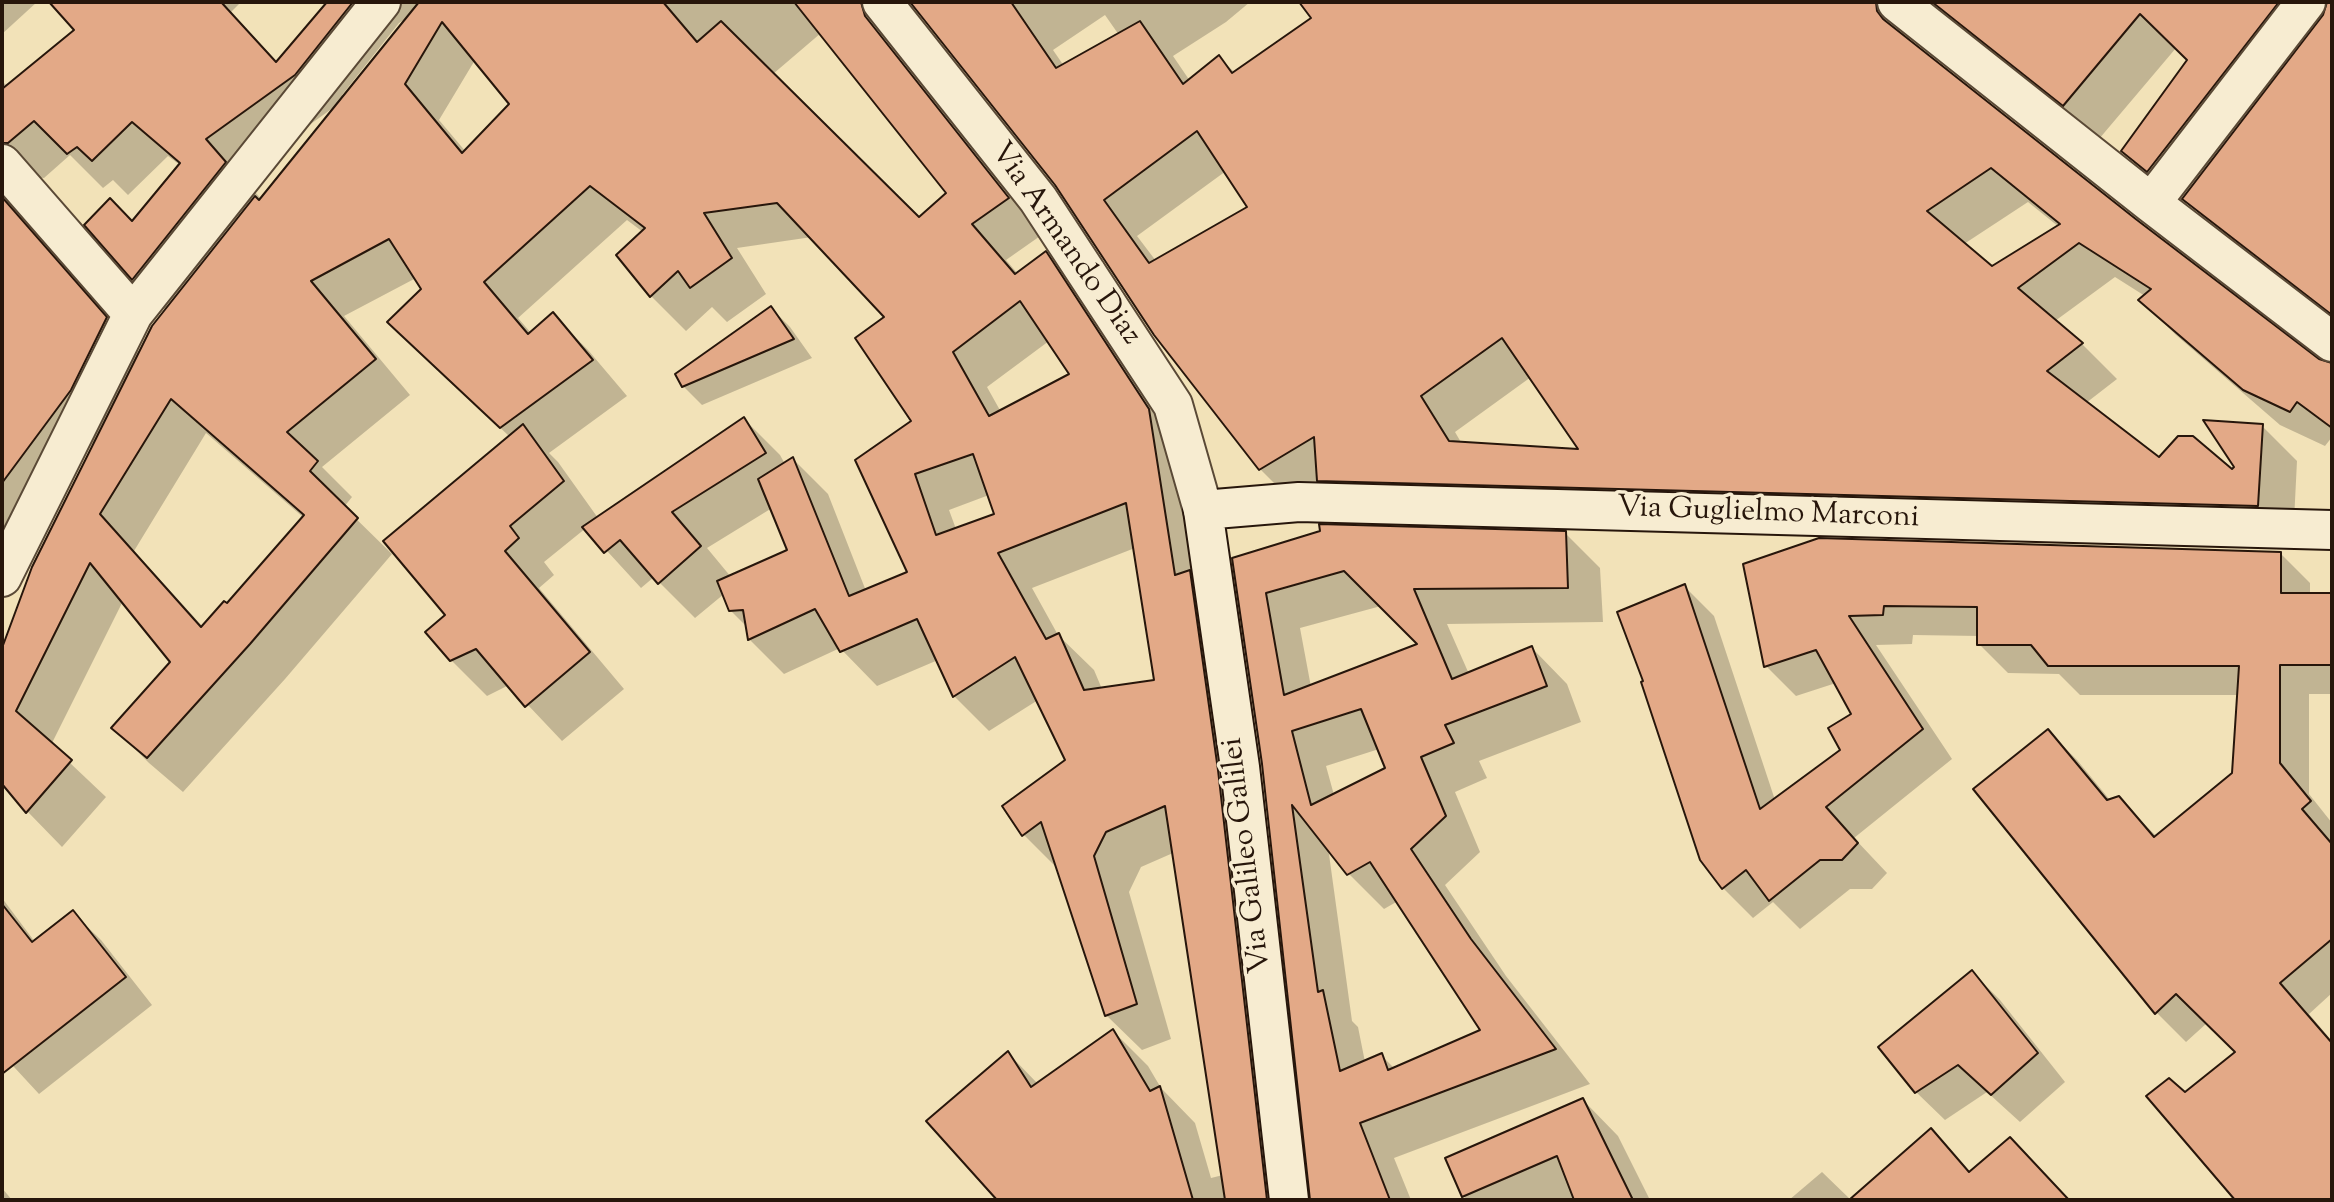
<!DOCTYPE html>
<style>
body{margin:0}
#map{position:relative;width:2334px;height:1202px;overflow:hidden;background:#f2e2b8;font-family:"Sorts Mill Goudy",serif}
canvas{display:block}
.frame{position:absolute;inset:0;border:4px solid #27160b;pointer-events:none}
</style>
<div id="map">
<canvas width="2334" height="1202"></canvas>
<div class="frame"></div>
</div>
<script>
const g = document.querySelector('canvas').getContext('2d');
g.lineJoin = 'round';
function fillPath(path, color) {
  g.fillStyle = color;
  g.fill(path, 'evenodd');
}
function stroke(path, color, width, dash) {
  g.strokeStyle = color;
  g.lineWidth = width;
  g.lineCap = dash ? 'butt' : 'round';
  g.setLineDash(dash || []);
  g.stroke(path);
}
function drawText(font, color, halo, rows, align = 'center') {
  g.font = font + ' "Sorts Mill Goudy",serif';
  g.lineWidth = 7;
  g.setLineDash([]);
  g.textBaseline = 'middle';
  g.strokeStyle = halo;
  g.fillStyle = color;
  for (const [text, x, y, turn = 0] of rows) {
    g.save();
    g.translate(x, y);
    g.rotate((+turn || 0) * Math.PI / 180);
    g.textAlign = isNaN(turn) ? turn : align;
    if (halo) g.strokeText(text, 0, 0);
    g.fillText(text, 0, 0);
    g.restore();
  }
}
fillPath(new Path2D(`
 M 2,2 L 37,2 L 2,34 Z
 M 51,2 L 241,2 L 231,12 L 278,63 L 330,2 L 1250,2 L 1226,22 L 1173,56 L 1190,81 L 1219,57 L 1235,73 L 1313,18 L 1301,2 L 2332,2 L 2332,321 L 2219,234 L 2187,201 L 2183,206 L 2158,186 L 2123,151 L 2189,60 L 2176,48 L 2099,139 L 1910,34 L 1911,43 L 2136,222 L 2318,361 L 2332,365 L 2332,437 L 2325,446 L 2280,425 L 2176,335 L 2141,300 L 2145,296 L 2115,277 L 2055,321 L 2082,344 L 2117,379 L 2086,403 L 2159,459 L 2232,471 L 2262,426 L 2297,461 L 2293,541 L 1295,504 L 1260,469 L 1057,184 L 923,16 L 915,15 L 1043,234 L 1006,260 L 1018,274 L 1046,253 L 1081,288 L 1184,446 L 1297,1200 L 1000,1200 L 989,1189 L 1008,1053 L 1038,1084 L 1113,1031 L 1148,1066 L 1161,1088 L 1195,1123 L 1211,1178 L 1223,1175 L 1173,853 L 1141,867 L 1129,892 L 1171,1039 L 1142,1050 L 1106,1015 L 1059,870 L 1023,834 L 1068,761 L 1038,700 L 989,731 L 954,696 L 938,660 L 877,686 L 840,648 L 784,674 L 749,639 L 748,628 L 730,610 L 724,594 L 695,618 L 654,577 L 641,588 L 586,528 L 544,562 L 554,575 L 539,588 L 624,689 L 562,741 L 509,685 L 487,696 L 451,660 L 447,615 L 510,437 L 425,357 L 424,290 L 416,278 L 344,316 L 410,395 L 322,467 L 352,497 L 344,507 L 392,554 L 285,679 L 183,792 L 149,763 L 114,728 L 172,662 L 123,601 L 51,745 L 106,797 L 62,847 L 28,812 L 2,781 L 2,653 L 33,567 L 96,441 L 95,440 L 2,565 L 2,81 L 8,87 L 77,30 ZM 1105,15 L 1119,35 L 1064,66 L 1053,50 ZM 408,17 L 345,97 L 342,95 L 399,23 ZM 821,33 L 948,194 L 919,220 L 773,74 ZM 475,60 L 511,104 L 466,152 L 439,120 ZM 337,105 L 262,200 L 240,175 ZM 70,155 L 103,188 L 113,180 L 128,195 L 168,156 L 180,165 L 133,223 L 86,225 L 133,279 L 166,311 L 140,353 L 20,216 L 13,205 L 33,177 L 44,178 ZM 1226,171 L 1250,208 L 1156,261 L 1137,236 ZM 2028,202 L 2059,227 L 1992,268 L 1964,244 ZM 627,220 L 643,232 L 619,255 L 651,296 L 686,331 L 712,307 L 727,322 L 766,294 L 737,248 L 812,237 L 887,317 L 913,421 L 910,573 L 866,591 L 828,494 L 793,459 L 785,464 L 780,455 L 744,419 L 598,518 L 558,462 L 549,453 L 627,396 L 588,350 L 553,315 L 531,333 L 518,318 ZM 1049,341 L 1072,374 L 1001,412 L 987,387 ZM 1531,377 L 1582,451 L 1462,444 L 1455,432 ZM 206,433 L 304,518 L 227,606 L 203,627 L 134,551 ZM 989,495 L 996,515 L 956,529 L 949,510 ZM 772,508 L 789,551 L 731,577 L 707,548 ZM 1135,548 L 1156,682 L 1102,689 L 1094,670 L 1058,635 L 1032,588 Z
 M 771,308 L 790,327 L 812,358 L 702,405 L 683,386 Z
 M 1565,533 L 1600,568 L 1603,622 L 1447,624 L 1469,674 L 1532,648 L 1567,684 L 1581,722 L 1479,761 L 1487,778 L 1455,792 L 1480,852 L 1445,885 L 1506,976 L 1590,1084 L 1394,1158 L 1411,1200 L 1312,1200 L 1263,764 L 1234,559 ZM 1381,606 L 1420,645 L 1311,687 L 1300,628 ZM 1379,749 L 1387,769 L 1334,795 L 1326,766 ZM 1328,847 L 1348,873 L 1384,909 L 1398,901 L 1483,1030 L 1395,1069 L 1381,1055 L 1365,1062 L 1358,1027 L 1352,1021 Z
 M 2280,553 L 2310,583 L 2310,595 L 2332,595 L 2332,694 L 2309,694 L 2309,794 L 2332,823 L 2332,993 L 2309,1014 L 2332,1041 L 2332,1200 L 2237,1200 L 2148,1097 L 2185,1094 L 2237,1052 L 2207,1023 L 2186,1042 L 2157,1013 L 1975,789 L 2048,731 L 2077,760 L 2110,800 L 2119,798 L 2157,837 L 2233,773 L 2239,695 L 2080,695 L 2059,674 L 2008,673 L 1979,644 L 1979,636 L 1913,635 L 1912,644 L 1876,645 L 1952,759 L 1854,838 L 1887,873 L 1872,889 L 1850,889 L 1800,929 L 1773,902 L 1753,918 L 1723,888 L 1702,859 L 1684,586 L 1714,616 L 1775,800 L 1842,751 L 1854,714 L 1836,683 L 1796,696 L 1766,666 L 1745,566 Z
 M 2,898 L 35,942 L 72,912 L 101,940 L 152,1005 L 39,1094 L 2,1054 Z
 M 1972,972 L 2000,1000 L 2065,1082 L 2020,1122 L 1987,1092 L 1945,1120 L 1916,1092 L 1880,1047 Z
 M 1583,1100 L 1618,1136 L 1650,1200 L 1468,1200 L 1463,1196 Z
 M 1931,1130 L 1971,1173 L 2037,1167 L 2069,1200 L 1851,1200 Z
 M 1822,1172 L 1851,1200 L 1789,1200 Z
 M 2,1188 L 12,1200 L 2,1200 Z`), '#0003');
const building = new Path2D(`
 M 49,2 L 221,2 L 276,62 L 327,2 L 353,2 L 295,75 L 206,139 L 226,162 L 132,280 L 84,225 L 110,198 L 132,221 L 180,163 L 132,122 L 92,161 L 77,147 L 67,154 L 34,121 L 8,143 L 2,143 L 2,89 L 74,30 Z
 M 419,2 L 663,2 L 697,42 L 721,21 L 919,217 L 946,193 L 794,2 L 861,2 L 865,16 L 1009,198 L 972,224 L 1015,274 L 1046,251 L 1149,409 L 1175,575 L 1190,570 L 1218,770 L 1267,1200 L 1225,1200 L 1165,806 L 1106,832 L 1094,856 L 1137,1004 L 1105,1016 L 1041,822 L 1022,836 L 1002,806 L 1065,760 L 1015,657 L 953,697 L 917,619 L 840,652 L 815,609 L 748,640 L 743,610 L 729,611 L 717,581 L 787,550 L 758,479 L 793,457 L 849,596 L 907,572 L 855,460 L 911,421 L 855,338 L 884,317 L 777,203 L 704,213 L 732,258 L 690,288 L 678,271 L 650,297 L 616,255 L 645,228 L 590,186 L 484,282 L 528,334 L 553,312 L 593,360 L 500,428 L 387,322 L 421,289 L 389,239 L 311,281 L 376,359 L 287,432 L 318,461 L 310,471 L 358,518 L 250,644 L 147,758 L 111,728 L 170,662 L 90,563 L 16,711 L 72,760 L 26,813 L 2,784 L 2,648 L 32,567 L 152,326 L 255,196 L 259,200 ZM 442,22 L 509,104 L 462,153 L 405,84 ZM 1020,301 L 1069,374 L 989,416 L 953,352 ZM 171,399 L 304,515 L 227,603 L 224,601 L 201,627 L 100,514 ZM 973,454 L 994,514 L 936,535 L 915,474 ZM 1126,503 L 1154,680 L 1084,690 L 1059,633 L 1046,639 L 998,553 Z
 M 910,2 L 1011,2 L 1056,68 L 1140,21 L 1183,84 L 1219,55 L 1232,73 L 1311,18 L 1299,2 L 1876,2 L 1877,11 L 1883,19 L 2137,220 L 2319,359 L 2332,363 L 2332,428 L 2297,402 L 2290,412 L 2243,390 L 2138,300 L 2151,289 L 2079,243 L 2018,288 L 2083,343 L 2047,371 L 2159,457 L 2178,436 L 2193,436 L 2232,469 L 2234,467 L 2203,420 L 2263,424 L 2258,506 L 1317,481 L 1314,437 L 1259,470 L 1154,335 L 1055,185 ZM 1197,131 L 1247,207 L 1149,263 L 1104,200 ZM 1991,168 L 2060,224 L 1992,266 L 1927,211 ZM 1502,338 L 1578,449 L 1449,441 L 1421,396 Z
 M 1932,2 L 2279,2 L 2147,172 L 2121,151 L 2187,60 L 2140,14 L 2063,106 Z
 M 2327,2 L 2332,2 L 2332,315 L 2182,199 L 2323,15 Z
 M 2,197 L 107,317 L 71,390 L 2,483 Z
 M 771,306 L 794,339 L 682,387 L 675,374 Z
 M 744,417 L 766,453 L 672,512 L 701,546 L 658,584 L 620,540 L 604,553 L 582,527 Z
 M 523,424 L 564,481 L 510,526 L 519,538 L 505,551 L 590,652 L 525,707 L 476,649 L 450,661 L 425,632 L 445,615 L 383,541 Z
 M 1319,524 L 1566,531 L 1568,588 L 1414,589 L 1452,679 L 1532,646 L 1547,686 L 1445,725 L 1454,743 L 1421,757 L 1446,816 L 1411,849 L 1471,939 L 1556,1049 L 1360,1123 L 1390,1200 L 1310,1200 L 1262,764 L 1232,558 L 1320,531 ZM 1344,571 L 1417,644 L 1284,695 L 1266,593 ZM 1361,709 L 1385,768 L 1311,805 L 1292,731 ZM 1292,805 L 1347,875 L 1370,862 L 1480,1030 L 1388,1070 L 1382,1053 L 1340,1071 L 1323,990 L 1318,992 Z
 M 1819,538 L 2281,552 L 2281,593 L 2332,593 L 2332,665 L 2280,665 L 2280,763 L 2311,801 L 2302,809 L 2332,844 L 2332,939 L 2280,983 L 2332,1043 L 2332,1200 L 2235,1200 L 2146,1096 L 2169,1078 L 2185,1092 L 2235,1052 L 2176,994 L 2155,1014 L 1973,789 L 2048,729 L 2107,800 L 2119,796 L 2154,837 L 2232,773 L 2239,666 L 2048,666 L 2031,645 L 1977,645 L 1977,607 L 1884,606 L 1883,615 L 1849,616 L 1923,729 L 1826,807 L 1858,843 L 1842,860 L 1820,860 L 1769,901 L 1746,870 L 1722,889 L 1700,860 L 1641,682 L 1643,681 L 1617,612 L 1685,584 L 1760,809 L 1840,750 L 1828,728 L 1851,714 L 1816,650 L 1764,667 L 1743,564 Z
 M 2,904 L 32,942 L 73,910 L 126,977 L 2,1074 Z
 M 1972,970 L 2038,1053 L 1991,1095 L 1958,1065 L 1915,1093 L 1878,1047 Z
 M 1113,1029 L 1150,1091 L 1160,1086 L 1193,1200 L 997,1200 L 926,1121 L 1008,1051 L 1031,1087 Z
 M 1583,1098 L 1633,1200 L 1574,1200 L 1557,1156 L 1462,1197 L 1445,1158 Z
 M 1931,1128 L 1969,1172 L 2010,1137 L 2069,1200 L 1849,1200 Z`);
fillPath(building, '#e3a987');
stroke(building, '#27160b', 2);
const street = new Path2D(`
 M 882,2 L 1038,199 L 1173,405 L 1203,510
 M 1897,2 L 2151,203 L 2332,342
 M 2,164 L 133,314
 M 2151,203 L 2306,2
 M 2,577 L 133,314 L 381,2`);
const secondary = new Path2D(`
 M 1289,1200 L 1240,767 L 1203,510 L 1299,502 L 2332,530`);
stroke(street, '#5a4936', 42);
stroke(secondary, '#27160b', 42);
stroke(street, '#f7ecd1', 38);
stroke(secondary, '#f7ecd1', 38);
drawText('30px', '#27160b', '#f7ecd1', [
 ["Via Armando Diaz",1064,245,55],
 ["Via Guglielmo Marconi",1768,515,2],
 ["Via Galileo Galilei",1249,855,-97]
]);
</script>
